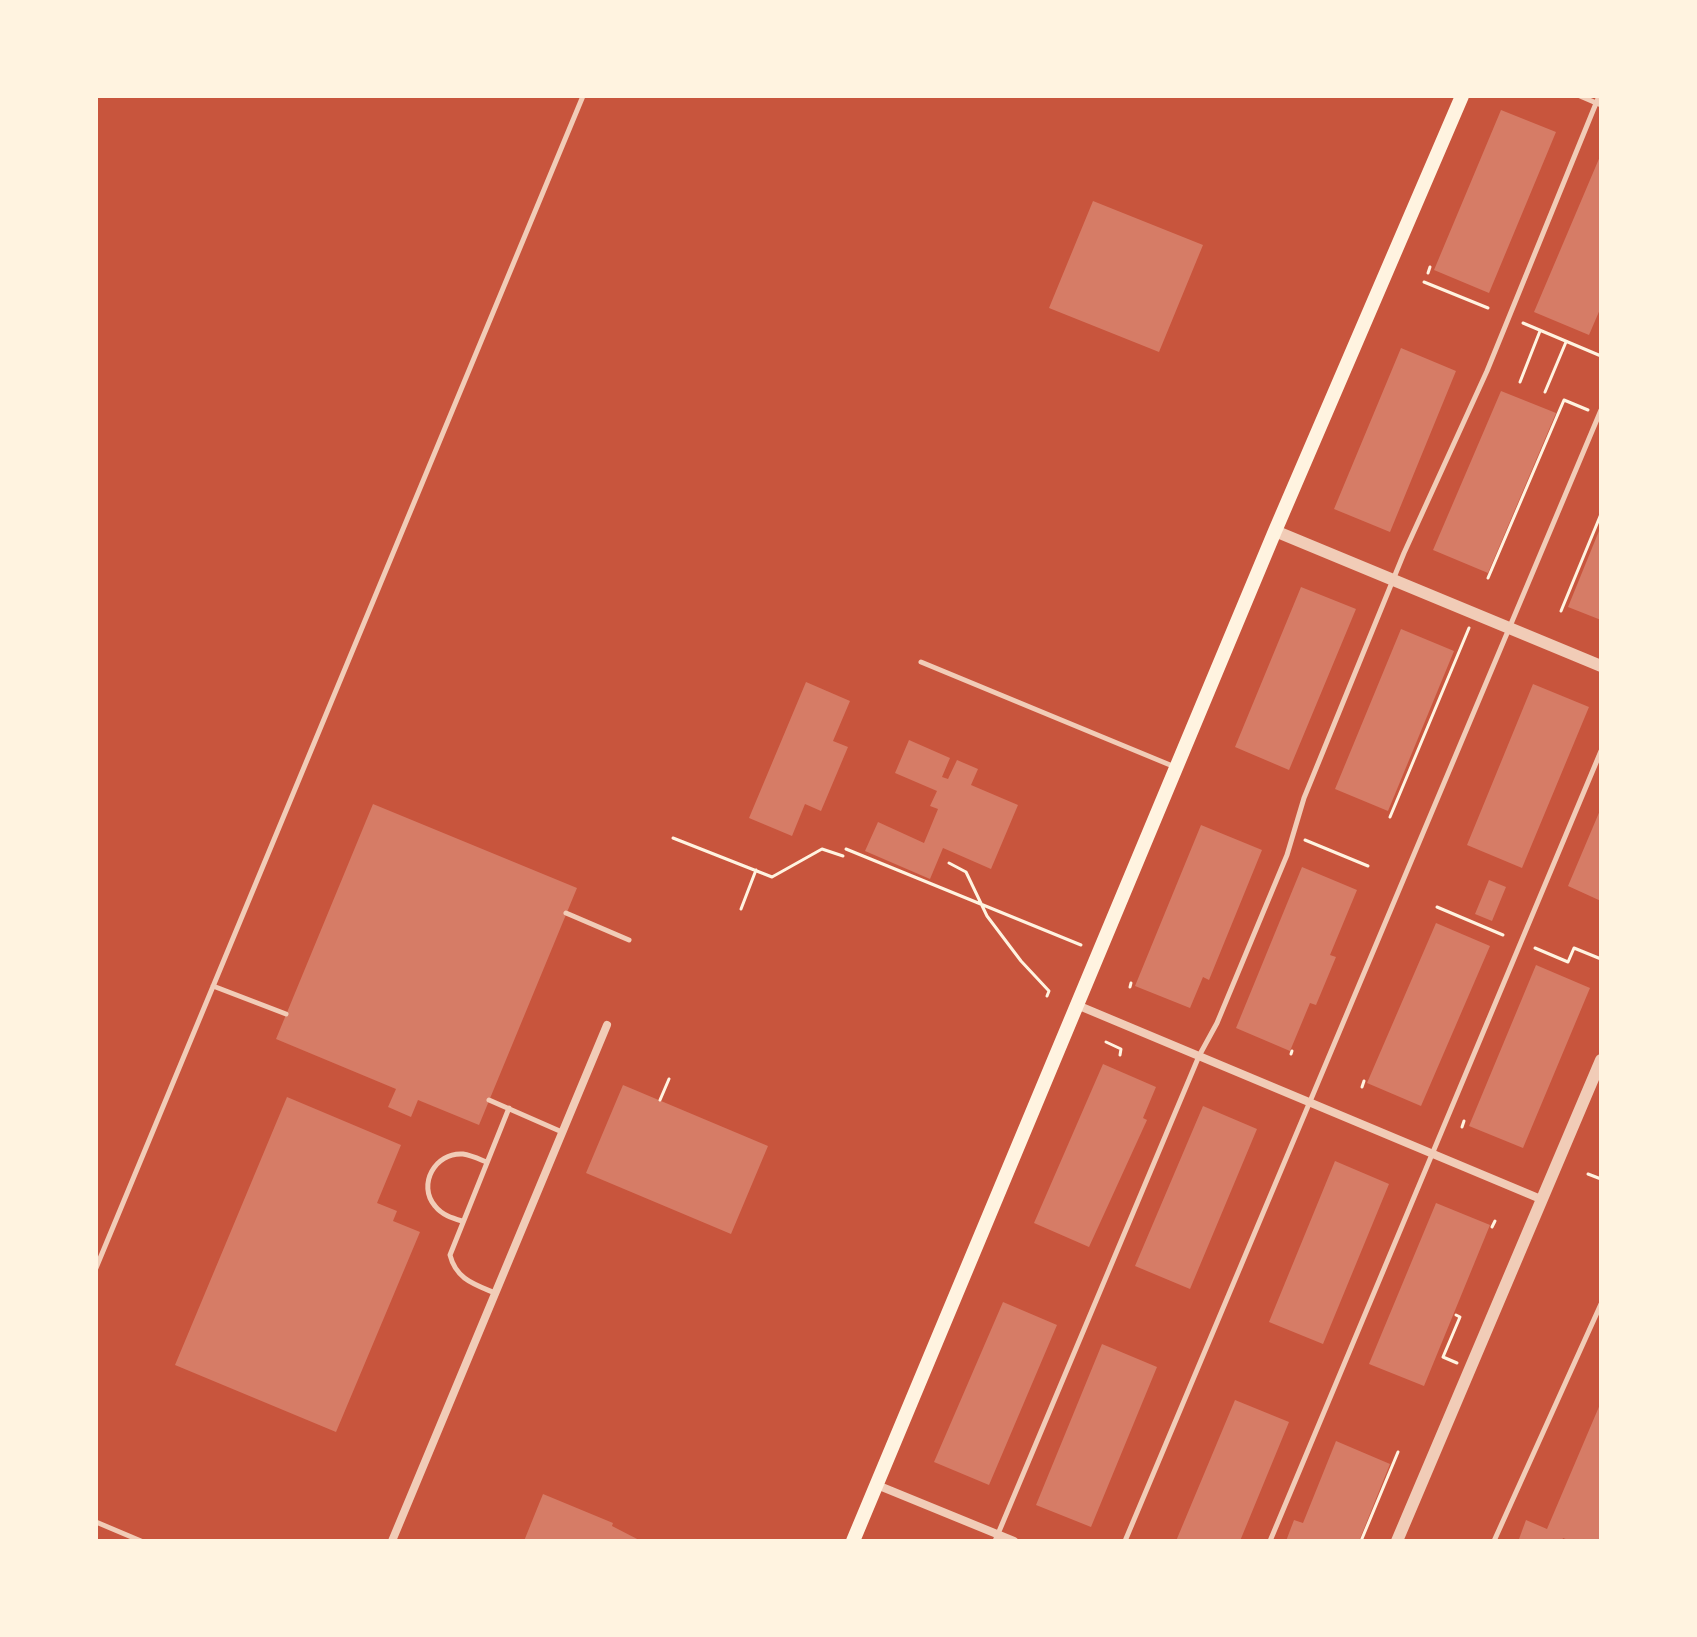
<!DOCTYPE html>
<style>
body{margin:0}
#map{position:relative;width:1697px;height:1637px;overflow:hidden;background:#c8553d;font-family:Signika,sans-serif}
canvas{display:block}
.frame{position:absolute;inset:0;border:98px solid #fff3e0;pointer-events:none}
</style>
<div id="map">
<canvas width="1697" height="1637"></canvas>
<div class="frame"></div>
</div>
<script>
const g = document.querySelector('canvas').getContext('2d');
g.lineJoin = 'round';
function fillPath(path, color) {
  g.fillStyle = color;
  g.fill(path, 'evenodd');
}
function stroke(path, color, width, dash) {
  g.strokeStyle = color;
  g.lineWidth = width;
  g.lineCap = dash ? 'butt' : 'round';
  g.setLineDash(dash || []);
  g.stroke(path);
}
fillPath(new Path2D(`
 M 1501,110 L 1556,132 L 1489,293 L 1434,270 Z
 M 1601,154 L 1601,307 L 1589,335 L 1534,312 Z
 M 1093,201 L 1203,245 L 1159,352 L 1049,308 Z
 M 1401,348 L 1456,371 L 1390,532 L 1334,509 Z
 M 1501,391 L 1556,413 L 1488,573 L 1433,550 Z
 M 1601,526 L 1601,620 L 1568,607 Z
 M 1301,587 L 1356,609 L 1289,770 L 1235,747 Z
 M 1401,629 L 1454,651 L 1388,811 L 1335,789 Z
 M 806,682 L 850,701 L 833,741 L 848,747 L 821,811 L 805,804 L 792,836 L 749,818 Z
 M 1533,684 L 1589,707 L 1522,868 L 1467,845 Z
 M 909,740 L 950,758 L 942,777 L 948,779 L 957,760 L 978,769 L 971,785 L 1018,805 L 991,869 L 943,848 L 930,879 L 865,851 L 878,822 L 924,843 L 938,809 L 930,806 L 937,791 L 895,773 Z
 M 373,804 L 577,888 L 479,1125 L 418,1100 L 411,1117 L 388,1107 L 396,1089 L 276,1039 Z
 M 1601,808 L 1601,901 L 1568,886 Z
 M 1201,825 L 1262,850 L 1209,980 L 1203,977 L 1190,1008 L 1135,986 Z
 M 1302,867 L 1357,890 L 1330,955 L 1336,957 L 1316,1005 L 1310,1003 L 1290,1051 L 1236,1028 Z
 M 1489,880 L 1506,887 L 1492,921 L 1475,914 Z
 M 1436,923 L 1490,946 L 1421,1106 L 1367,1083 Z
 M 1536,965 L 1590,988 L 1523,1148 L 1469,1126 Z
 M 1103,1064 L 1156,1087 L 1143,1118 L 1147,1120 L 1089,1247 L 1034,1223 Z
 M 623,1085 L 768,1146 L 731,1234 L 586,1173 Z
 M 287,1097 L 401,1145 L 377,1203 L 397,1211 L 393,1221 L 420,1232 L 336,1432 L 175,1365 Z
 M 1203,1106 L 1257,1129 L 1190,1289 L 1135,1266 Z
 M 1335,1161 L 1389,1184 L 1323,1344 L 1269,1322 Z
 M 1436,1203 L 1490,1225 L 1424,1386 L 1369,1364 Z
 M 1003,1302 L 1057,1325 L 989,1485 L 934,1462 Z
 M 1102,1344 L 1157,1367 L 1091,1527 L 1036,1505 Z
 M 1235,1400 L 1289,1422 L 1240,1541 L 1176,1541 Z
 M 1601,1402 L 1601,1541 L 1571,1541 L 1563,1538 L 1562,1541 L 1525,1541 L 1519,1539 L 1526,1520 L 1547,1529 Z
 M 1336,1441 L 1390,1464 L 1359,1541 L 1286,1541 L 1294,1520 L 1303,1523 Z
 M 543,1494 L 613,1523 L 612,1526 L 641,1541 L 524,1541 Z`), '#d67c66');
stroke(new Path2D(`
 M 1428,273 L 1430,267
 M 1424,282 L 1488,308
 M 1523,323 L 1601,356
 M 1520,382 L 1540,331
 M 1545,392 L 1566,342
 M 1488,578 L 1564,400 L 1588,410
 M 1561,611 L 1601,514
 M 1390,817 L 1469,628
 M 673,838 L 772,877 L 822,849 L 843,856
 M 1305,840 L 1368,866
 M 846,849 L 1081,945
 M 949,863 L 966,872 L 987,916 L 1021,961 L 1049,991 L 1047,996
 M 1437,907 L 1503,935
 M 741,909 L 756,870
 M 1535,948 L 1568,962 L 1574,948 L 1601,959
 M 1130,987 L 1131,983
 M 1106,1042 L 1121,1049 L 1120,1055
 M 1291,1054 L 1292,1051
 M 1362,1087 L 1364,1081
 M 660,1100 L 669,1079
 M 1462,1127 L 1464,1121
 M 1588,1174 L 1601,1179
 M 1492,1227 L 1495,1221
 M 1456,1315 L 1460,1317 L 1443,1357 L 1457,1363
 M 1361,1541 L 1398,1452`), '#fff3e0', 3);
stroke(new Path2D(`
 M 1580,96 L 1601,105
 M 921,662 L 1175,767
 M 566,913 L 629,940
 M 213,986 L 286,1014
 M 489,1100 L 562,1132
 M 462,1221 C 452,1218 442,1215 435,1206 C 417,1185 435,1152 463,1154 C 471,1155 479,1159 486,1162
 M 96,1268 L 583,96
 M 495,1293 C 474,1284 456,1279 450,1255 L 509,1108
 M 96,1522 L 141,1541
 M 995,1541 L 1199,1056 L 1217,1023 L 1287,855 L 1304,798 L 1404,553 L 1487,371 L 1599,96
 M 1125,1541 L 1601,410
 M 1270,1541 L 1601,751
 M 1494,1541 L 1601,1304`), '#f1ccb7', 5);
stroke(new Path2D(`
 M 1077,1005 L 1543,1200
 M 877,1485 L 1014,1541
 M 392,1541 L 607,1025`), '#f1ccb7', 8);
stroke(new Path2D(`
 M 1275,531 L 1601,666
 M 1397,1541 L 1601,1060`), '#f1ccb7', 12);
stroke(new Path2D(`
 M 853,1541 L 1275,531 L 1462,96`), '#fff3e0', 14);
</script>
